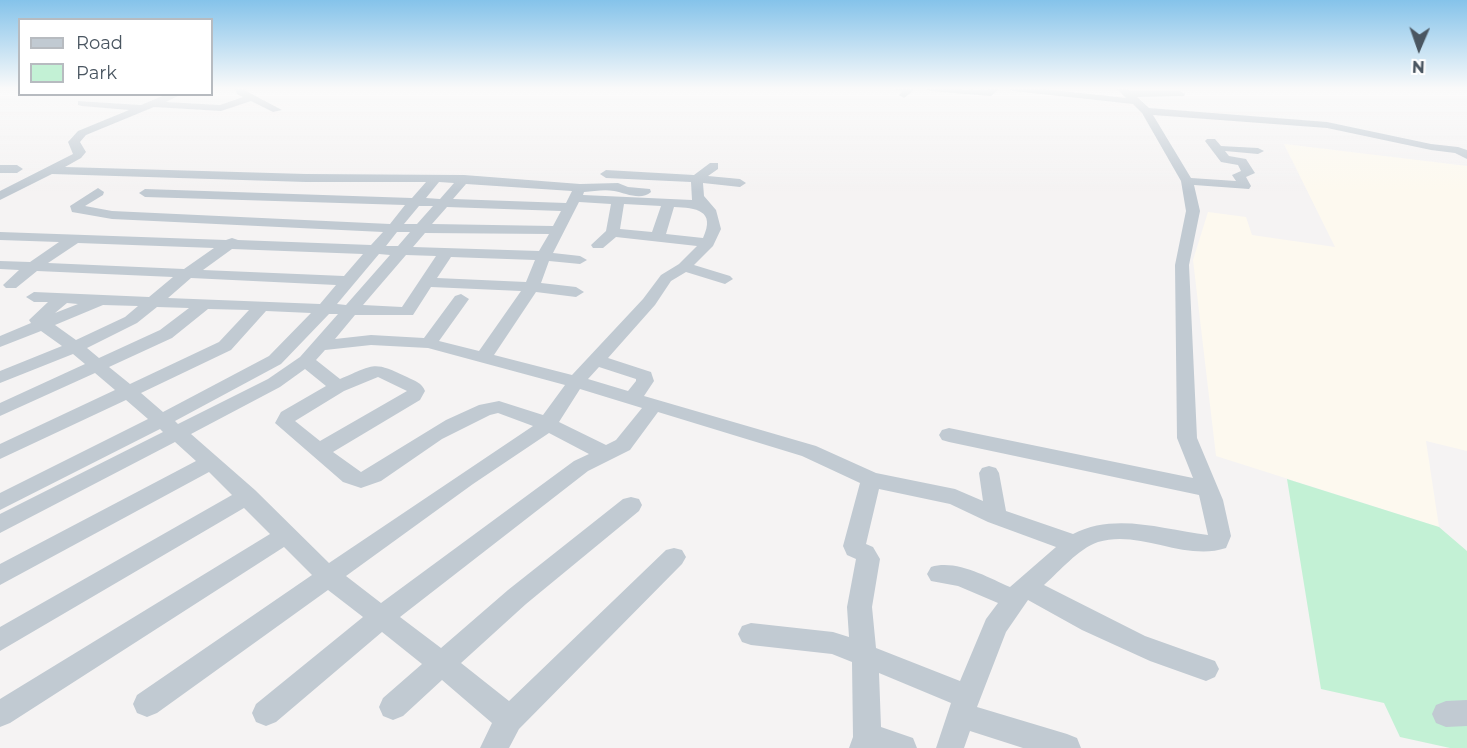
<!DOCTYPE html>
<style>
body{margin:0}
#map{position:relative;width:1467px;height:748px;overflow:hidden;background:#f5f3f3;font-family:Montserrat,sans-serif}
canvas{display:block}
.legend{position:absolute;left:18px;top:18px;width:195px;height:78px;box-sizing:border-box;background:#fff;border:2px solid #b7bbc0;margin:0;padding:8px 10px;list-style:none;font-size:18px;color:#4a5661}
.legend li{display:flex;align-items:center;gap:12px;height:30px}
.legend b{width:30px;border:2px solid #b7bbc0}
.north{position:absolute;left:1389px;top:18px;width:60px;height:60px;-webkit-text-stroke:4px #fff;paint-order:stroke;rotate:182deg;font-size:16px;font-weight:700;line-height:24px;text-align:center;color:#4a5661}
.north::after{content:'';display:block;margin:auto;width:21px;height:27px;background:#4a5661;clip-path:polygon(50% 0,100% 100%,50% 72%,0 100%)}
</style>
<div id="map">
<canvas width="1467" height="748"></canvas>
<ul class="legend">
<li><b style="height:8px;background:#c1cad2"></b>Road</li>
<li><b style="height:16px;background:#c3f1d5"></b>Park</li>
</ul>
<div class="north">N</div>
</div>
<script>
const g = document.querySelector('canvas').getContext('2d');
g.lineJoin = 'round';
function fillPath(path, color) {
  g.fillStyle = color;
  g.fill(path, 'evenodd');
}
fillPath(new Path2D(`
 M 1284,144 L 1467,166 L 1467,451 L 1426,441 L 1439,527 L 1216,456 L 1193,260 L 1208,212 L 1246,217 L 1252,235 L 1335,247 Z`), '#fdf9ef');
fillPath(new Path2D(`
 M 1287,479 L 1439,527 L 1467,551 L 1467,748 L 1450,748 L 1400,737 L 1384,703 L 1321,689 Z`), '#c3f1d5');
fillPath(new Path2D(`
 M 235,88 L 245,88 L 246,91 L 282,110 L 273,112 L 251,101 L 221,111 L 154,107 L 86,135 L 80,142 L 86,152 L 81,158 L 65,167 L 306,174 L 464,175 L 580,184 L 618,183 L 628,187 L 650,189 L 651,192 C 641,201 625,193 614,191 C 605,189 594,191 584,192 L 583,195 L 692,200 L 691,182 L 606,178 L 600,174 L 606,170 L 694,175 L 710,163 L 718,163 L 718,169 L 708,176 L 740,179 L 746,183 L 740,187 L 703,183 L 704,196 L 716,210 L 721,229 L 713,246 L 694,265 L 730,276 L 733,279 L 725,284 L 686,272 L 671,281 L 655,305 L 608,358 L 651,372 L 654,381 L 644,396 L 816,446 L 876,473 L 955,489 L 983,501 L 979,473 L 982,468 L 989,466 L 996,468 L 999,473 L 1006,511 L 1073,534 C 1116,512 1164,530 1208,535 L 1199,495 L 949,442 L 942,440 L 939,435 L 942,430 L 949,428 L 1193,478 L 1177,438 L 1175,265 L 1186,211 L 1181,181 L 1142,113 L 1133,104 L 1013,91 L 1008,88 L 1035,88 L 1126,98 L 1116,88 L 1126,88 L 1130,91 L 1180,91 L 1185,94 L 1184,96 L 1137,97 L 1149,108 L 1327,122 L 1431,144 L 1458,147 L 1467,150 L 1467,159 L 1455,153 L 1431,150 L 1327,128 L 1153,115 L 1191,178 L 1236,181 L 1232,175 L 1241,171 L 1238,165 L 1221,162 L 1205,141 L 1207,139 L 1215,139 L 1221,146 L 1258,148 L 1264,151 L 1258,154 L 1225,151 L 1229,156 L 1246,159 L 1255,173 L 1246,177 L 1251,186 L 1249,189 L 1194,185 L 1200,211 L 1189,265 L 1197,438 L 1223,500 L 1231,536 L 1226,548 C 1185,562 1140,529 1098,542 C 1078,549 1060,571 1044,585 L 1145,636 L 1215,661 L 1219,669 L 1215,677 L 1206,681 L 1150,661 L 1082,630 L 1028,600 L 1006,632 L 977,707 L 1067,734 L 1077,738 L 1081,748 L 1023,748 L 970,731 L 964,748 L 936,748 L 951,703 L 879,673 L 881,727 L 913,738 L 917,748 L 849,748 L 853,737 L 852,662 L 832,654 L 751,645 L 742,642 L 738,634 L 742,626 L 751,623 L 833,632 L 849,637 L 847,607 L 856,559 L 847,555 L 843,546 L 860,483 L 802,456 L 658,412 L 630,450 L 588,471 L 400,617 L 441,648 L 508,590 L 623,499 L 631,497 L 639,499 L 642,505 L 639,511 L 526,604 L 461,663 L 509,701 L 666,550 L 674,548 L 682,550 L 686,557 L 682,564 L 519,729 L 509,748 L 480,748 L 492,723 L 442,680 L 403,716 L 393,720 L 383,716 L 379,707 L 383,698 L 422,664 L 382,632 L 276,722 L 266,726 L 256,722 L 252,713 L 256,704 L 363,617 L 328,590 L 157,713 L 147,717 L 137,713 L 133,704 L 137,695 L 312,575 L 284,547 L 10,723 L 0,727 L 0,699 L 270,534 L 244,508 L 0,651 L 0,627 L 232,495 L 209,472 L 0,585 L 0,564 L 196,461 L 175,442 L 0,533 L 0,514 L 163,432 L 160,429 L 0,510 L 0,493 L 148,419 L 126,400 L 0,459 L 0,444 L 115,390 L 95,373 L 0,416 L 0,403 L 85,364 L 73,354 L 0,383 L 0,371 L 62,346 L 41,331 L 0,347 L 0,336 L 31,323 L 29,320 L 48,302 L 34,302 L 26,297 L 34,292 L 149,297 L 173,277 L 37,271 L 16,288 L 6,288 L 3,285 L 19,270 L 0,269 L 0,261 L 30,262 L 59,242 L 0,240 L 0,232 L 226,240 L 232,238 L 238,240 L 371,245 L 383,232 L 112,219 L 72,212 L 70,206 L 98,188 L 104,192 L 103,195 L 85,206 L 112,211 L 390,224 L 405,205 L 145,197 L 139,193 L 145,189 L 412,198 L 426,182 L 306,182 L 52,174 L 0,200 L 0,191 L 73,154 L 68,142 L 78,131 L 129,110 L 82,106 L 78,105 L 78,101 L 141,105 L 167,94 L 182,94 L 166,102 L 220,105 L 243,97 L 237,94 ZM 439,182 L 454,183 L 440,199 L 426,198 ZM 466,184 L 572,191 L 566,203 L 453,199 ZM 579,202 L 611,204 L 606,231 L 591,245 L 593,248 L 603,248 L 616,237 L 697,246 L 679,264 L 661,275 L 643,299 L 572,375 L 494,355 L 536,292 L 576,297 L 584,292 L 576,287 L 541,283 L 549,261 L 580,264 L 587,260 L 580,256 L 553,253 ZM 624,204 L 661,206 L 652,232 L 620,229 ZM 419,206 L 433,206 L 417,224 L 404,224 ZM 447,207 L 561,211 L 553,226 L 432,224 ZM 674,207 C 696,208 716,210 703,238 L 666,234 ZM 397,232 L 410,232 L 398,246 L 386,246 ZM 425,233 L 549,234 L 539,251 L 413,247 ZM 78,243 L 214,248 L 184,269 L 48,263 ZM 232,249 L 363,254 L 344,276 L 203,270 ZM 379,254 L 390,255 L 346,305 L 337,304 ZM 406,255 L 436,256 L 402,307 L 363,305 ZM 451,257 L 535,260 L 526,282 L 437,278 ZM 191,278 L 336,285 L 320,304 L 168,298 ZM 431,287 L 521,291 L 479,351 L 439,341 L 469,299 L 461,294 L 455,296 L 424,338 L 371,335 L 335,339 L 355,315 L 413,315 ZM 67,303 L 78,304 L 55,313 ZM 103,305 L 138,306 L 125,317 L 76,340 L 55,325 ZM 157,307 L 189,308 L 160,330 L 99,358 L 87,348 L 137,323 ZM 208,309 L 249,310 L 219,342 L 130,384 L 109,367 L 172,338 ZM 266,311 L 311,313 L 269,356 L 163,412 L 141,393 L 231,350 ZM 329,314 L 338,314 L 300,357 L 268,379 L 178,424 L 175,421 L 281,364 ZM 371,345 L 428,348 L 565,385 L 543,415 L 499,401 L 479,405 L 446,420 L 361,472 L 333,452 L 420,400 L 425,391 C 422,383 415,381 407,377 C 372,360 374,365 340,379 L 316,360 L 325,350 ZM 599,367 L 636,379 L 636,381 L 628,391 L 588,379 ZM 305,369 L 326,386 L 281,412 L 275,423 L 343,482 L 361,488 L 381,481 L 442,439 L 490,415 L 498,413 L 533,426 L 329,563 L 255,490 L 191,434 L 280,387 ZM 378,377 L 407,391 L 320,441 L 295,421 L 344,391 ZM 580,389 L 642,408 L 616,440 L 606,445 L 559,422 ZM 549,433 L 589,454 L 574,461 L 381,603 L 346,576 L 473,484 ZM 879,489 L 950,504 L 988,522 L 1056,547 L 1010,587 C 987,577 956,559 931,567 L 927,574 L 931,581 L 958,586 L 998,603 L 986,619 L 960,681 L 876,648 L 872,607 L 880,559 L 873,547 L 866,544 Z
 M 893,88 L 911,88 L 914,90 L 904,98 L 899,95 L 902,92 Z
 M 925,88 L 988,90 L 990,88 L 1000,88 L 991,96 L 930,91 Z
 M 0,165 L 17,165 L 23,169 L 17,173 L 0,173 Z
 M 1467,700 L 1467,726 L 1446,727 L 1436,723 L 1432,714 L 1436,705 L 1446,701 Z`), '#c1cad2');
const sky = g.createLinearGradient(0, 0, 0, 192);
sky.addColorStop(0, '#85c3ea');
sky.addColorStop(0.46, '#fafafa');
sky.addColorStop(1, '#fafafa00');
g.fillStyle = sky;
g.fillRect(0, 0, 1467, 192);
</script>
